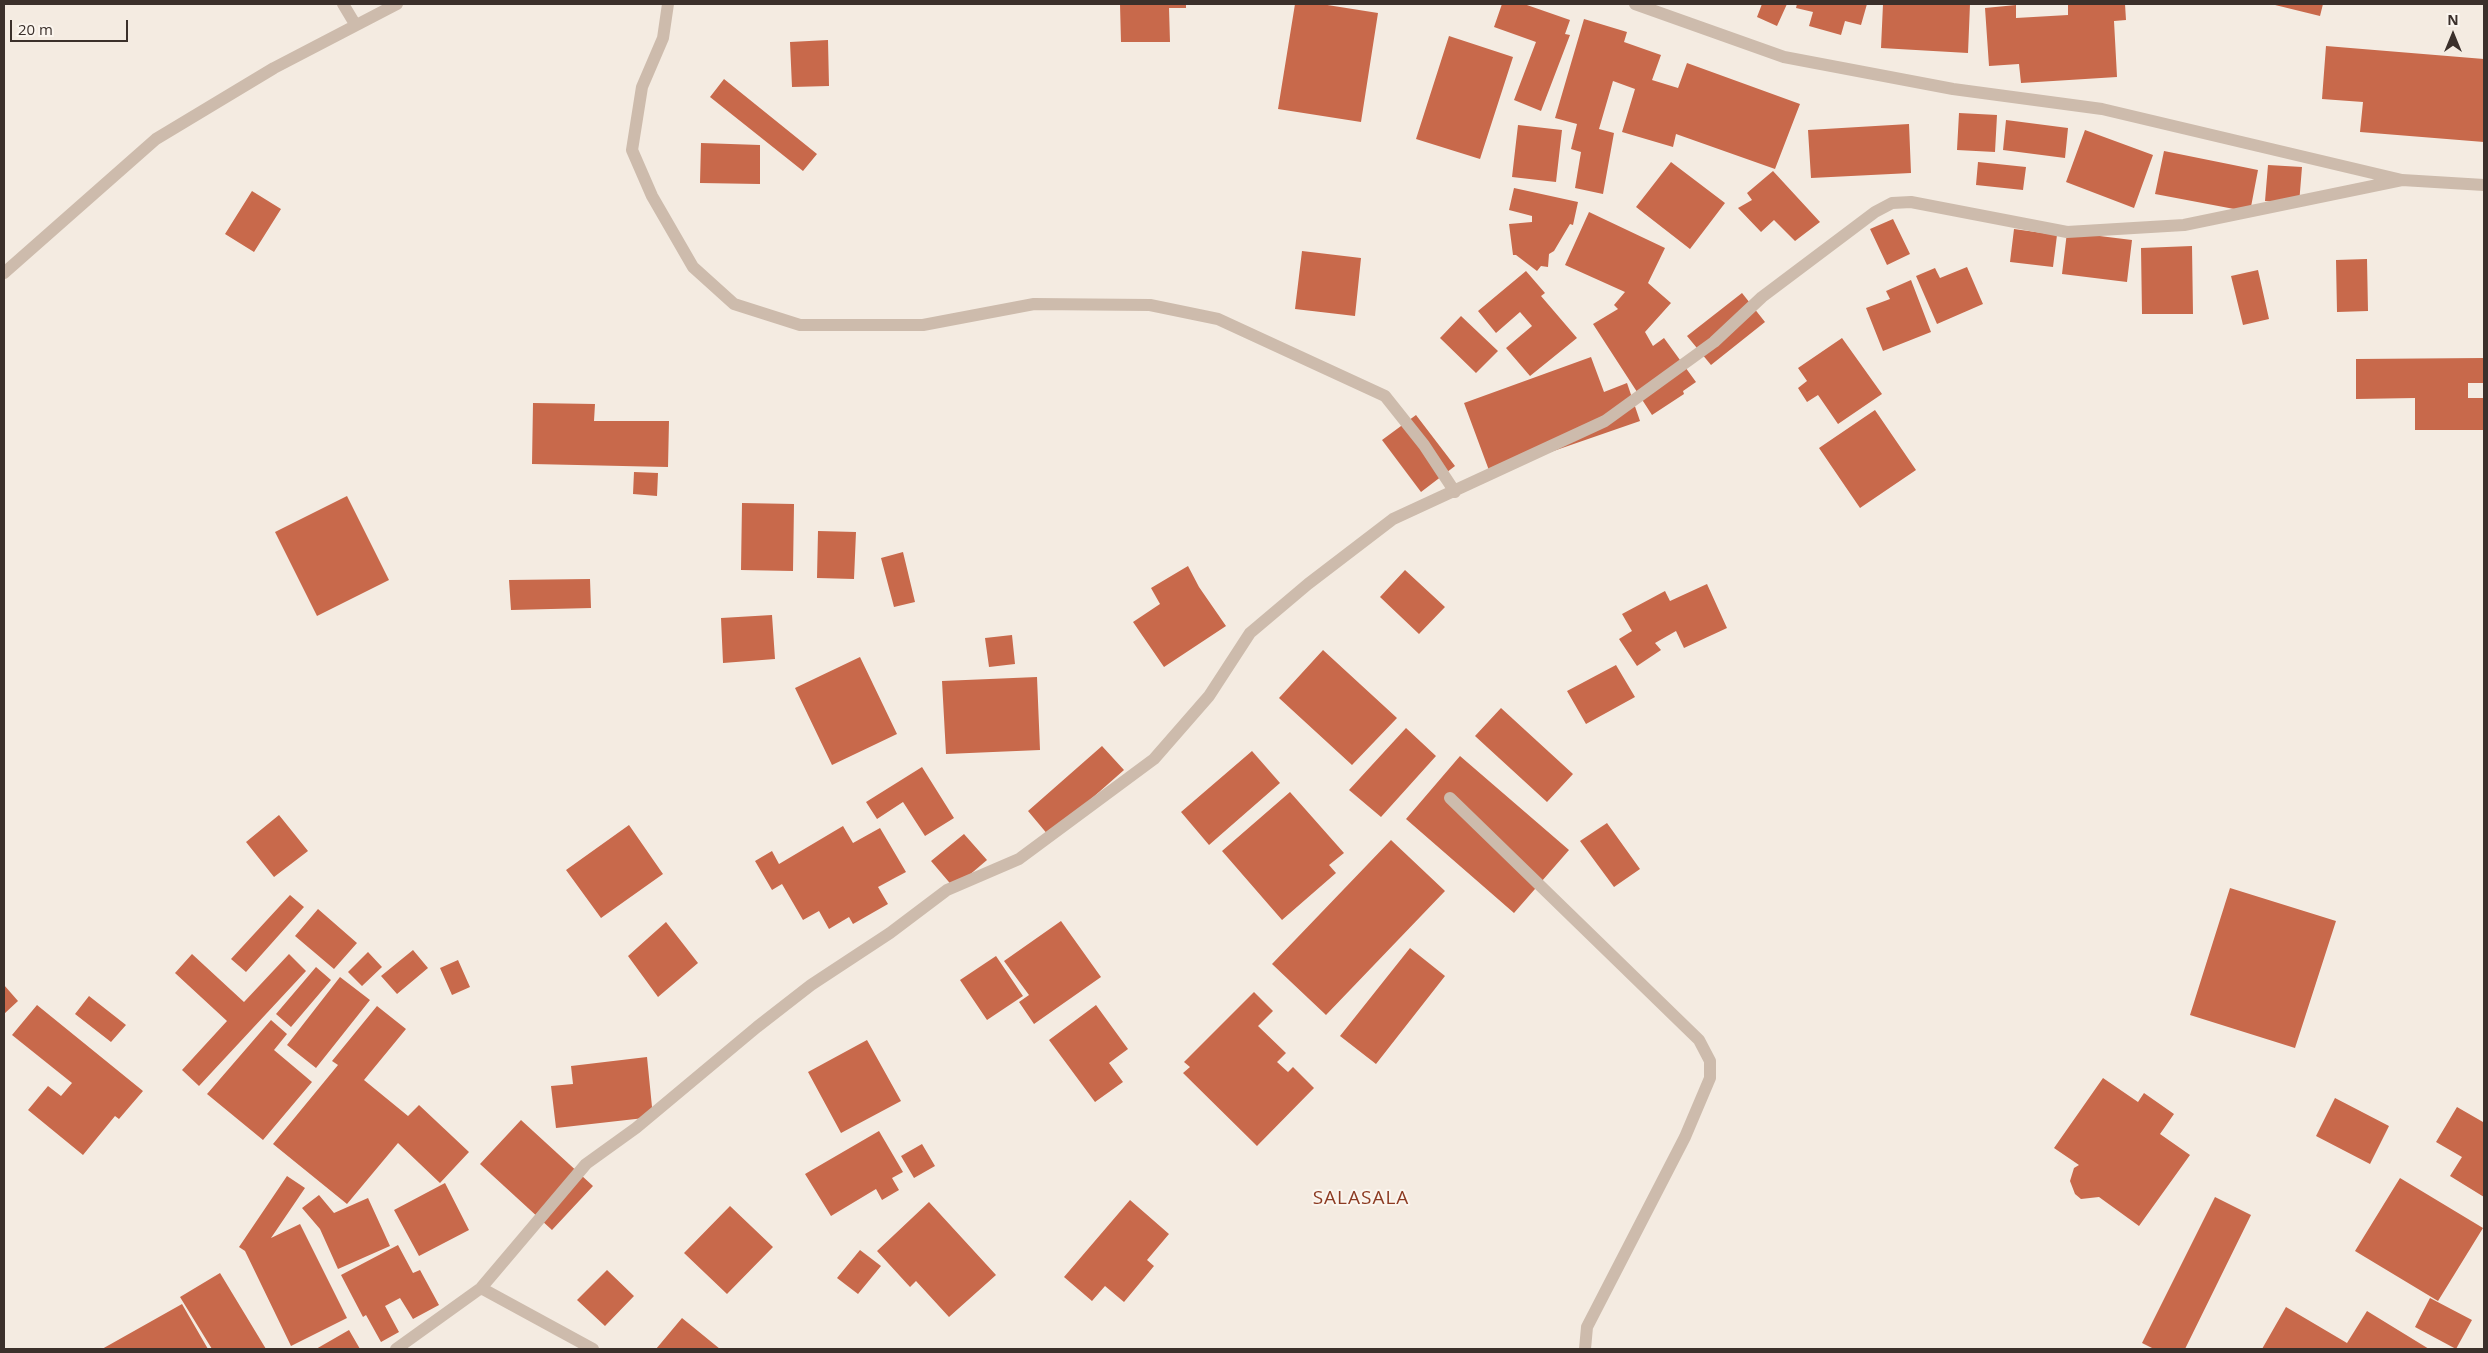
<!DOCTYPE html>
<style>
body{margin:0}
#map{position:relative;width:2488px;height:1353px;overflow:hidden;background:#f4ebe1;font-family:"Open Sans",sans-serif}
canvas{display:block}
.frame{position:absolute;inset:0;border:5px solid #3b302b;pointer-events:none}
.north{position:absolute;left:2428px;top:10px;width:50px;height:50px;-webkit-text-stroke:4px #fbf5ee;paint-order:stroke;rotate:0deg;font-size:14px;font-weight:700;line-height:20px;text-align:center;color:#3b302b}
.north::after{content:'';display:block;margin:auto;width:18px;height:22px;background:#3b302b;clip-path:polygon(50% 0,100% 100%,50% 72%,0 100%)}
.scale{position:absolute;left:10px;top:20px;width:118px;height:22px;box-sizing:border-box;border:2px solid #3b302b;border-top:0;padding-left:6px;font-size:15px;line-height:18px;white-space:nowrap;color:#3b302b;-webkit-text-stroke:4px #fbf5ee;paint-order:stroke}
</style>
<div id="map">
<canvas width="2488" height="1353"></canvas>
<div class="frame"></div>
<div class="north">N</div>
<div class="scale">20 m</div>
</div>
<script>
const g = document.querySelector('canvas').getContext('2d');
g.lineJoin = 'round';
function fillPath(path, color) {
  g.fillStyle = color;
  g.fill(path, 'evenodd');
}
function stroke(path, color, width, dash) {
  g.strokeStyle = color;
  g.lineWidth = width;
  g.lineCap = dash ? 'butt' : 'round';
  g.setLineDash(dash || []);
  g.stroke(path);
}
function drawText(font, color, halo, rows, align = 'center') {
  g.font = font + ' "Open Sans",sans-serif';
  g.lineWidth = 4;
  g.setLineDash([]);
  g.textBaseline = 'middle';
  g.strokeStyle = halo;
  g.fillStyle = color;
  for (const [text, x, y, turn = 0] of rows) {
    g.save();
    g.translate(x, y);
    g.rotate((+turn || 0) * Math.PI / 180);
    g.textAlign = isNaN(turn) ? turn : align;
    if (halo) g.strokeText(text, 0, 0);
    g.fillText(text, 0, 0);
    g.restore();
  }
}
fillPath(new Path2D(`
 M 1120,4 L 1186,4 L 1186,8 L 1169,8 L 1170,42 L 1121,42 Z
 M 1295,4 L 1321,4 L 1378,13 L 1361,122 L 1278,109 Z
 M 1502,4 L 1524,4 L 1570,20 L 1565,34 L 1570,35 L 1541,111 L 1514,100 L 1536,42 L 1494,27 Z
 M 1762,4 L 1787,4 L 1777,26 L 1757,17 Z
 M 1797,4 L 1867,4 L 1861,25 L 1845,21 L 1841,35 L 1809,26 L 1813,12 L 1796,8 Z
 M 1883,4 L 1970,4 L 1968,53 L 1881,48 Z
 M 2068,4 L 2125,4 L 2126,20 L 2114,21 L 2117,77 L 2021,83 L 2019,64 L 1989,66 L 1985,8 L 2016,5 L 2016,18 L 2068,15 Z
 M 2271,4 L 2323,4 L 2320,16 Z
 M 1584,19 L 1627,32 L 1624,42 L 1661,55 L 1652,80 L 1678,88 L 1687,63 L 1800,104 L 1775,169 L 1676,134 L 1673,147 L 1622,132 L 1635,89 L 1613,81 L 1599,129 L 1614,133 L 1603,194 L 1575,188 L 1581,152 L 1571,149 L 1577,124 L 1555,118 Z
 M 1449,36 L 1513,57 L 1480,159 L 1416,139 Z
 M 828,40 L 829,86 L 792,87 L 790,42 Z
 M 2326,46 L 2484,59 L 2484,142 L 2360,132 L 2363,102 L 2322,99 Z
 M 724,79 L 817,154 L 803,171 L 710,97 Z
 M 1959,113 L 1997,115 L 1995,152 L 1957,150 Z
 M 2006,120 L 2068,128 L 2065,158 L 2003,150 Z
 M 1909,124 L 1911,173 L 1811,178 L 1808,130 Z
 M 1518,125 L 1562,130 L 1556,182 L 1512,177 Z
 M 2085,130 L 2153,155 L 2134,208 L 2066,182 Z
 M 701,143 L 760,145 L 760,184 L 700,183 Z
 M 2164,151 L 2258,170 L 2250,212 L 2155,194 Z
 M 1671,162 L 1725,203 L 1690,249 L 1636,207 Z
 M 1978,162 L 2026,167 L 2023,190 L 1976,185 Z
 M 2268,165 L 2302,167 L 2299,204 L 2265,201 Z
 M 1773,171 L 1820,222 L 1795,241 L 1774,220 L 1761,232 L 1738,208 L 1752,200 L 1747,193 Z
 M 1514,188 L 1578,202 L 1573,225 L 1570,224 L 1554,251 L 1549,254 L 1548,267 L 1541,266 L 1537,271 L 1516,255 L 1513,255 L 1509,224 L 1532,222 L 1532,216 L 1509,210 Z
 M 252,191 L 281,209 L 254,252 L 225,234 Z
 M 1589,212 L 1665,248 L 1648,283 L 1671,303 L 1645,332 L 1653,346 L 1664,338 L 1696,382 L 1683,391 L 1684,394 L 1652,415 L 1593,324 L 1618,309 L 1614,305 L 1625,292 L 1565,265 Z
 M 1893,219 L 1910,254 L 1887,265 L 1870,229 Z
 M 2014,229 L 2057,235 L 2053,267 L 2010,262 Z
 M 2067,232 L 2132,240 L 2127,282 L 2062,274 Z
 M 2192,246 L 2193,314 L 2142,314 L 2141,248 Z
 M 1302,251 L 1361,258 L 1355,316 L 1295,309 Z
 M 2367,259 L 2368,311 L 2337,312 L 2336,260 Z
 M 1967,267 L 1983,304 L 1937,324 L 1916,276 L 1935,268 L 1940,278 Z
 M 2258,270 L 2269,319 L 2243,325 L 2231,276 Z
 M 1526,271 L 1545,293 L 1541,296 L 1577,338 L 1530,376 L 1506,348 L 1532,326 L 1520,312 L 1496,333 L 1478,311 Z
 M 1911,280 L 1931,332 L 1883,351 L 1866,308 L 1890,299 L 1886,291 Z
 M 1742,293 L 1765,322 L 1711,365 L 1687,336 Z
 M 1461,316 L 1498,351 L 1476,373 L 1440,338 Z
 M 1842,338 L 1882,394 L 1838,424 L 1818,395 L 1807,402 L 1798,388 L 1807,381 L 1798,368 Z
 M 1591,357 L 1604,392 L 1627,383 L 1640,421 L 1490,473 L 1464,403 Z
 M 2484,358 L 2484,383 L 2468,383 L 2468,398 L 2484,398 L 2484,430 L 2415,430 L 2415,398 L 2356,399 L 2356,359 Z
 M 533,403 L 595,404 L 594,421 L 669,421 L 668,467 L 532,464 Z
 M 1875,410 L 1916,470 L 1860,508 L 1819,448 Z
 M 1416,415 L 1455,466 L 1421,492 L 1382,440 Z
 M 634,472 L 658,473 L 657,496 L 633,494 Z
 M 347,496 L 389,580 L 317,616 L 275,532 Z
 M 742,503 L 794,504 L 793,571 L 741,570 Z
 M 818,531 L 856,532 L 854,579 L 817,578 Z
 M 903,552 L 915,602 L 894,607 L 881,558 Z
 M 1188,566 L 1199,587 L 1226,626 L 1164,667 L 1133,622 L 1160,604 L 1151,588 Z
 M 1405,570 L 1445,607 L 1419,634 L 1380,597 Z
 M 590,579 L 591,608 L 511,610 L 509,580 Z
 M 1707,584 L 1727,628 L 1684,648 L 1676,631 L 1655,643 L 1661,650 L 1637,666 L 1619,639 L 1632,631 L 1622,614 L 1665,591 L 1670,601 Z
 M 772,615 L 775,659 L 723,663 L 721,618 Z
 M 1012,635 L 1015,664 L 989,667 L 985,638 Z
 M 1323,650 L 1397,718 L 1352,765 L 1279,698 Z
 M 860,657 L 897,734 L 832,765 L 795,688 Z
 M 1616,665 L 1635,697 L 1586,724 L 1567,691 Z
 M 1037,677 L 1040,750 L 946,754 L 942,681 Z
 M 1501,708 L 1573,774 L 1547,802 L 1475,736 Z
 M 1406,728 L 1436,756 L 1381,817 L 1349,790 Z
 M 1102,746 L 1124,770 L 1049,836 L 1028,811 Z
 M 1252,751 L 1280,783 L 1209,845 L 1181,812 Z
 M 1460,756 L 1569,850 L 1514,913 L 1406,819 Z
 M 922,767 L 954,818 L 925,836 L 903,802 L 877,819 L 866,802 Z
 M 1290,792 L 1344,853 L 1329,865 L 1336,873 L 1282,920 L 1222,851 Z
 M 279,815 L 308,851 L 274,877 L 246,842 Z
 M 1607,823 L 1640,869 L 1614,887 L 1580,841 Z
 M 629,825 L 663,874 L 601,918 L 566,870 Z
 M 843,826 L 853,843 L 880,828 L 906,872 L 878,887 L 888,904 L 853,924 L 849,917 L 829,929 L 819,911 L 803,920 L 782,884 L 772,890 L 755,861 L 772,851 L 779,864 Z
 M 964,834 L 987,860 L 954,888 L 931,861 Z
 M 1391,840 L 1445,891 L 1326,1015 L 1272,964 Z
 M 2230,888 L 2336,921 L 2295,1048 L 2190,1015 Z
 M 290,895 L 304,907 L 246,972 L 231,959 Z
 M 318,909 L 357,943 L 334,969 L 295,936 Z
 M 1061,921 L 1101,977 L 1034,1024 L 1019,1002 L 1029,995 L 1004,961 Z
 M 666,922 L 698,963 L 658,997 L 628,956 Z
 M 1410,948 L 1445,976 L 1376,1064 L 1340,1036 Z
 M 413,950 L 428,968 L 397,994 L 381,976 Z
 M 368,952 L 382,967 L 362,986 L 348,972 Z
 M 192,954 L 244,1002 L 289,954 L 306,971 L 199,1086 L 182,1070 L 227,1021 L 175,973 Z
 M 996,956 L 1023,996 L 987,1020 L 960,980 Z
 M 458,960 L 470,987 L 452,995 L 440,968 Z
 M 316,967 L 331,980 L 291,1027 L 276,1014 Z
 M 340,977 L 370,1000 L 316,1068 L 287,1045 Z
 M 4,985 L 18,1001 L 4,1014 Z
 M 1254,992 L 1273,1011 L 1258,1026 L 1286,1053 L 1277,1062 L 1288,1072 L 1293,1067 L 1314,1088 L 1257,1146 L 1183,1073 L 1190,1067 L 1184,1062 Z
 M 89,996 L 126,1025 L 111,1042 L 75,1014 Z
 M 37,1005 L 143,1091 L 119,1119 L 115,1116 L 83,1155 L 28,1110 L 48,1086 L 61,1096 L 72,1083 L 12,1035 Z
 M 1096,1005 L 1128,1049 L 1109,1063 L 1123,1082 L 1095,1102 L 1049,1040 Z
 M 377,1006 L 406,1029 L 364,1080 L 408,1116 L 419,1105 L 469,1152 L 440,1183 L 398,1143 L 347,1204 L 273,1144 L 338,1065 L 332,1061 Z
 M 271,1020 L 287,1034 L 274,1050 L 312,1082 L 263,1140 L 207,1094 Z
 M 867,1040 L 901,1101 L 841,1133 L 808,1072 Z
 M 647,1057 L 653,1117 L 556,1128 L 551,1086 L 573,1084 L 571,1066 Z
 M 2103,1078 L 2138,1102 L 2144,1093 L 2174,1114 L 2160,1134 L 2190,1155 L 2139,1226 L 2099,1197 L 2081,1199 L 2075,1194 L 2070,1181 L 2074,1168 L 2079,1165 L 2054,1148 Z
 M 2335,1098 L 2389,1126 L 2370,1164 L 2316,1136 Z
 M 2457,1107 L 2483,1122 L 2484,1119 L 2484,1197 L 2450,1176 L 2462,1157 L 2436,1142 Z
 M 521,1120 L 593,1186 L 552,1230 L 480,1164 Z
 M 879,1131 L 903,1172 L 892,1178 L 899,1190 L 882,1200 L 876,1189 L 831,1216 L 805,1174 Z
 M 922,1144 L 935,1166 L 914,1178 L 901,1156 Z
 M 287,1176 L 305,1188 L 271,1238 L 300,1224 L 347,1318 L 291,1346 L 245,1251 L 239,1247 Z
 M 2400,1178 L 2483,1228 L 2438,1301 L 2355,1251 Z
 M 445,1183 L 469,1230 L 419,1256 L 394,1210 Z
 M 319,1195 L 334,1213 L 368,1198 L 390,1246 L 338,1269 L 320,1229 L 302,1208 Z
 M 2215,1197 L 2251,1215 L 2185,1349 L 2154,1349 L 2142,1343 Z
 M 1130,1200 L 1169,1234 L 1147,1260 L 1154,1266 L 1124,1302 L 1105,1286 L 1092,1301 L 1064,1277 Z
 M 929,1202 L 996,1275 L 949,1317 L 916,1281 L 910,1287 L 877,1251 Z
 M 730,1206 L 773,1247 L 727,1294 L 684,1253 Z
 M 398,1245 L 413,1273 L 420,1270 L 439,1305 L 413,1319 L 400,1298 L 385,1306 L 399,1332 L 381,1342 L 366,1315 L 363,1317 L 341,1275 Z
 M 860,1250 L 881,1266 L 858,1294 L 837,1278 Z
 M 607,1270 L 634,1296 L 605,1326 L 577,1300 Z
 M 220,1273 L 266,1349 L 212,1349 L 180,1297 Z
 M 2430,1298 L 2472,1320 L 2456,1349 L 2415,1327 Z
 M 182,1304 L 208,1349 L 102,1349 Z
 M 2286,1307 L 2347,1343 L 2367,1311 L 2429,1349 L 2262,1349 Z
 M 682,1318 L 720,1349 L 656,1349 Z
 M 349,1330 L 360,1349 L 316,1349 Z`), '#c8694b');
stroke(new Path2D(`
 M 343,4 L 355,24
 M 668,4 L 663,38 L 642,87 L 632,150 L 652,196 L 693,267 L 734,304 L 800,325 L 923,325 L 1034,304 L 1150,305 L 1218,319 L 1385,396 L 1424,445 L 1455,492
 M 1635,4 L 1784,57 L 1953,89 L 2102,109 L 2402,180 L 2484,185
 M 4,273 L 156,139 L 274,68 L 397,4
 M 1450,798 L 1699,1040 L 1710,1061 L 1710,1078 L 1685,1137 L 1587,1327 L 1585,1349
 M 481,1288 L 593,1349
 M 396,1349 L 481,1288 L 586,1164 L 636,1128 L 757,1027 L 811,985 L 890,933 L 947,890 L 1019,859 L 1154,759 L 1209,696 L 1250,633 L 1308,584 L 1393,519 L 1605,421 L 1714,342 L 1762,297 L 1875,212 L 1892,203 L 1911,202 L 2067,232 L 2184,225 L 2402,180`), '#cdbbac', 12);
g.letterSpacing = '1px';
drawText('19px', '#8c3b22', '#fbf5ee', [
 ["SALASALA",1361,1199]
]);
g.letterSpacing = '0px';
</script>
